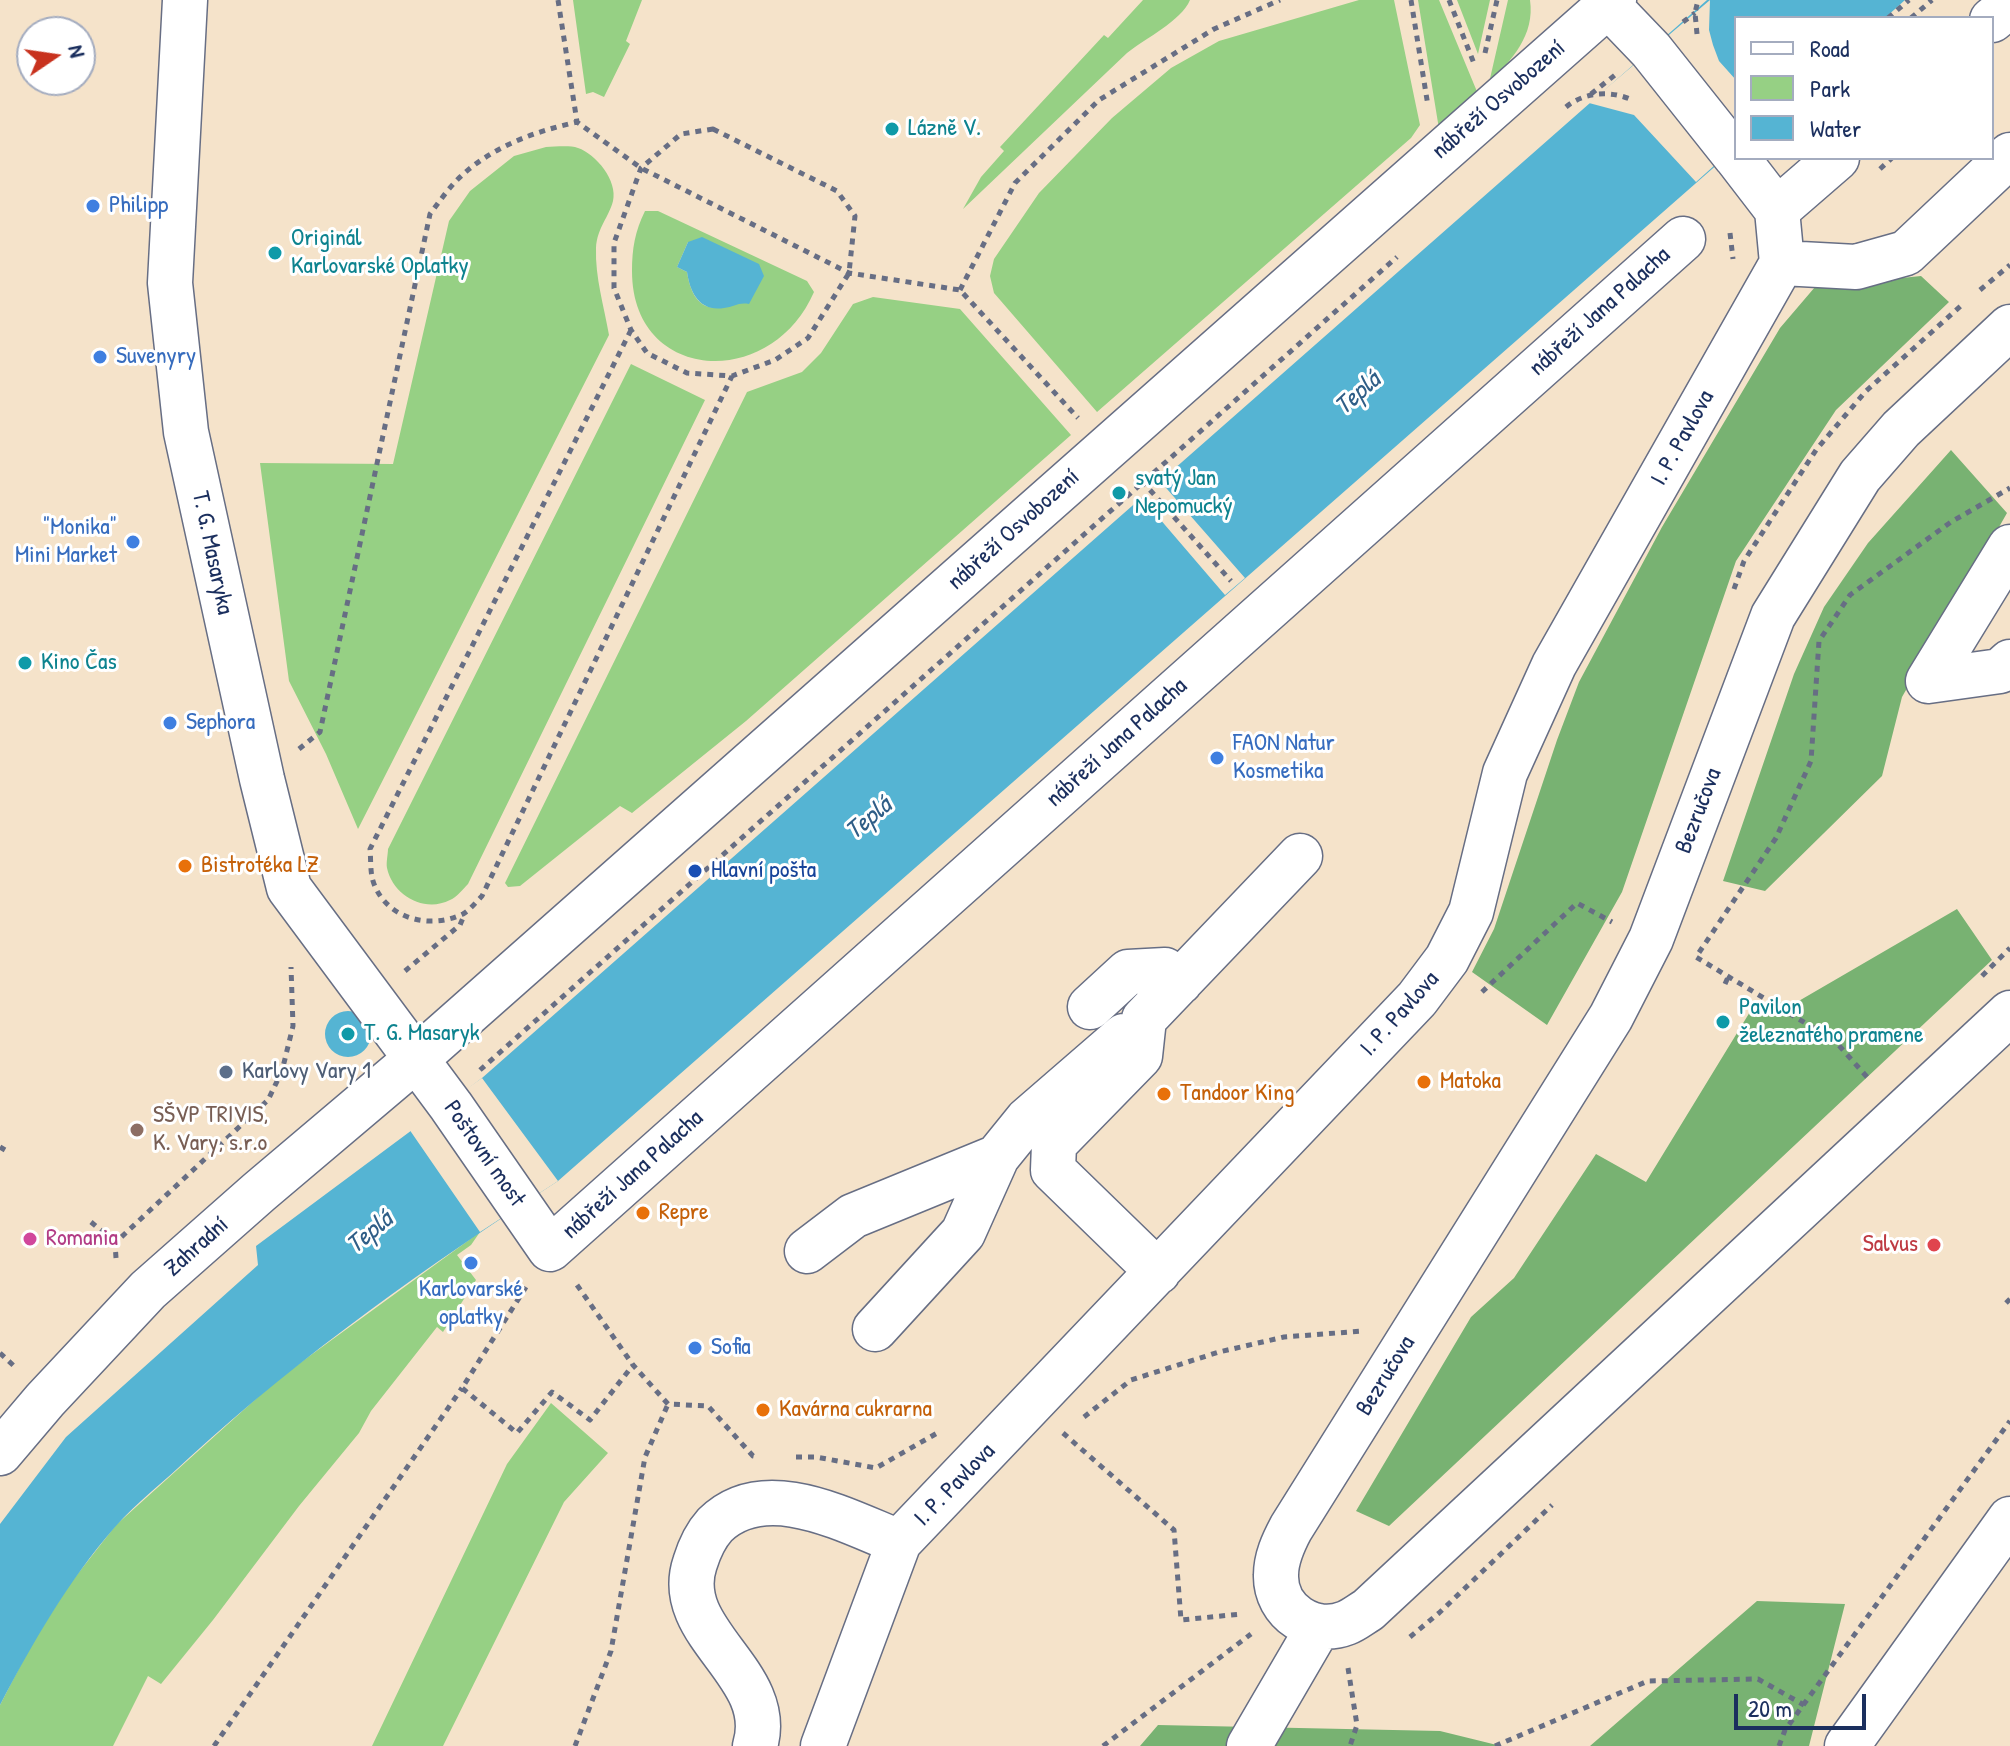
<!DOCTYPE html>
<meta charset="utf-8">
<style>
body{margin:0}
#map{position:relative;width:2010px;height:1746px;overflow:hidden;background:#f5e3ca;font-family:"Patrick Hand",sans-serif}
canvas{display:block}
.legend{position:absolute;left:1734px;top:16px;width:260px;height:144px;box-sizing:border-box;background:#fff;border:2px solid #a4acbf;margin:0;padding:10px 14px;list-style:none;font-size:24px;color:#1b2f5e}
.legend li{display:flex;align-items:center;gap:16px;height:40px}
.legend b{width:40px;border:2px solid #a4acbf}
.north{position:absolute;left:16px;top:16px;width:80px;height:80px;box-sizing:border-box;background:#fff;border:2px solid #a4acbf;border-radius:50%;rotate:77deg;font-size:22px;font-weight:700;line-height:32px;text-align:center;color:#1b2f5e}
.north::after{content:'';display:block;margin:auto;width:28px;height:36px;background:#c8321e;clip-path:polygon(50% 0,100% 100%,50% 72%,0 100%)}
.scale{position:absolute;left:1734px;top:1694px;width:132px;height:36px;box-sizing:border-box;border:4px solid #1b2f5e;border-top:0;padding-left:10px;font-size:24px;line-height:28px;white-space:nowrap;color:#1b2f5e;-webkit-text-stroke:6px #fff;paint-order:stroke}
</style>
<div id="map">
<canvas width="2010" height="1746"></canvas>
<ul class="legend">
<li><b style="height:10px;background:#fff"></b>Road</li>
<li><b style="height:22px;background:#96d084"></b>Park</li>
<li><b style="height:22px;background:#55b4d3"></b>Water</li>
</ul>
<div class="north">N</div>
<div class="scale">20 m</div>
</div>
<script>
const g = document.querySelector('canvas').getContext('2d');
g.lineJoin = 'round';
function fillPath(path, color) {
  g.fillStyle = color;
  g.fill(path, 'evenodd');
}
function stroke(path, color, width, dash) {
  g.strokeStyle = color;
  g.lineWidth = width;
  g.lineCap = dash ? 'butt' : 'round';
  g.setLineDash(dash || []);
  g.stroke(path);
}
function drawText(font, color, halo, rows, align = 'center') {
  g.font = font + ' "Patrick Hand",sans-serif';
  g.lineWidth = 6;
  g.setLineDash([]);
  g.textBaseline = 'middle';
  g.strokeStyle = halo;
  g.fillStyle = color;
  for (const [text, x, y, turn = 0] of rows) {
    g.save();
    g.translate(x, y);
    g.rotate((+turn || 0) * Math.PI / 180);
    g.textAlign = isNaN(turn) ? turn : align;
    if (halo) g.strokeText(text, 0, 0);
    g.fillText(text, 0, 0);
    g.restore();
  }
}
fillPath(new Path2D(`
 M 573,0 L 642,0 L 626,41 L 630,44 L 604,97 L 593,92 L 586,94 Z
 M 1143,0 L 1190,0 C 1181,21 1146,38 1127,53 L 963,209 L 981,177 L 1004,151 L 1000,147 L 1104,35 L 1108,38 Z
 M 1359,0 L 1394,0 L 1420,125 L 1411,138 L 1097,412 L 994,293 L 990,276 L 994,259 L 1039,193 L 1112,118 L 1171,68 L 1219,41 Z
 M 1418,0 L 1439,0 L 1478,94 L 1439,129 Z
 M 1457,0 L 1490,0 L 1478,54 Z
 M 1508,0 L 1530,0 C 1535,35 1512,60 1489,83 Z
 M 546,147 C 555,147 569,145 578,148 C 596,154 618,181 613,201 C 609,217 597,228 596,248 C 595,277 604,306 609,335 L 358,829 L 326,754 L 289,681 L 260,463 L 393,464 L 449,221 L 470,191 L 514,156 Z
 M 645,211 L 658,211 L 807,281 L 814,292 C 771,391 632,383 632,271 C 632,249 635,231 645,211 ZM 688,242 L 739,302 C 707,316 692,304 687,272 L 677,267 Z
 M 873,297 L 960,309 L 1071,435 L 746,721 L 632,813 L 620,806 L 520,886 L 508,887 L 505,883 L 747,392 L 802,372 L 821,353 L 853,304 Z
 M 631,364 L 705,400 L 468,884 C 463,889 457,897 450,900 C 425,913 393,896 387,868 C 386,862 388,854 388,849 Z
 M 480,1232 L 471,1245 L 457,1255 L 476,1280 L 443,1332 L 437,1327 L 371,1411 L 359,1433 L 299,1506 L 213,1620 L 161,1684 L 148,1676 L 113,1746 L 0,1746 L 0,1705 L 31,1645 L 69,1585 L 116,1525 L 278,1379 Z
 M 551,1403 L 608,1453 L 564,1502 L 443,1746 L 372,1746 L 507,1464 Z`), '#96d084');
fillPath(new Path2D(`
 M 1921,276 L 1949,302 L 1836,410 L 1736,561 L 1622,892 L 1547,1025 L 1472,972 L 1494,929 L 1557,740 L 1579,682 L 1662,527 L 1780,328 L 1815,287 Z
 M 1951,450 L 2007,513 L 1902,697 L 1882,776 L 1765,891 L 1723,881 L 1794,674 L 1824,607 L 1868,543 Z
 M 1957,909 L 1992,960 L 1389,1526 L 1356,1511 L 1471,1317 L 1514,1278 L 1596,1154 L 1646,1182 L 1756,1002 L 1797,1002 Z
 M 1757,1601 L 1845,1604 L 1809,1746 L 1590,1746 Z
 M 1158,1725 L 1440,1731 L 1501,1746 L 1140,1746 Z`), '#78b272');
fillPath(new Path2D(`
 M 1707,0 L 1905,0 L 1885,18 L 1736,18 L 1736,148 L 558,1181 C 429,1265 304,1353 190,1457 C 166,1480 137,1502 115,1527 C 68,1581 33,1642 0,1705 L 0,1524 L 66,1437 L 258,1265 L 256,1246 L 482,1078 Z
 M 702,237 L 759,264 L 764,276 L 749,304 C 738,302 734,307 724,308 C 699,312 690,292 687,272 L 677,267 L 688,242 Z
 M325 1034a23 23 0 1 1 46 0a23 23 0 1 1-46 0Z`), '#55b4d3');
fillPath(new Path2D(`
 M 1710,0 L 1709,30 L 1713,45 L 1719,61 L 1736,80 L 1736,146 L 1696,182 L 1634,115 L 1589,103 Z
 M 1160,481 L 1245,578 L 1225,595 L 1141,497 Z
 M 482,1078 L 558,1181 L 480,1232 L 409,1129 Z`), '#f5e3ca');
const minor = new Path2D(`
 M 185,0 L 170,283 L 186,432 L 262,779 L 289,888 L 451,1106 L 550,1249 L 1683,239
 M 1603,0 L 1651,50 L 1736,157
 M 1992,20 L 2010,5
 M 1777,210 L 1837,158
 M 1782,263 L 1856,267 L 1906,253 L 2010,155
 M 2010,327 L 1901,429 L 1860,476 L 1773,616 L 1651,939 L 1611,1017 L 1291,1528 C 1283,1543 1276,1558 1276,1575 C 1275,1612 1313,1636 1346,1623 C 1354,1620 1361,1614 1368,1610 L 2010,1013
 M 2010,547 L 1928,681 L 2000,671 L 2010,662
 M 1090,1007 L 1128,972 L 1165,970 L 1180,982
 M 807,1251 L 853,1216 L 997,1157 L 1027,1120 L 1124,1036
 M 1158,1272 L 1053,1170 L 1054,1144 L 1140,1056 L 1144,1019 L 1300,856
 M 875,1329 L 963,1233 L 997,1157
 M 0,1453 L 45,1400 L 148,1290 L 259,1192 L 415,1060 L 1614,0
 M 755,1746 C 777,1673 671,1634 695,1563 C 699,1550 706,1535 715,1525 C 765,1476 846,1521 899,1542
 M 823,1746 L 899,1542 L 1417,999 L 1447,959 L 1471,912 L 1505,773 L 1554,665 L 1782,263 L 1777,210 L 1737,158
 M 1249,1746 L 1319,1626
 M 1847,1746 L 2010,1519`);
stroke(minor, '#676e84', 47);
stroke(new Path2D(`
 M 558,0 L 577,122
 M 1411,0 L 1428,106
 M 1449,0 L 1475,66
 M 1888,18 L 1909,0
 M 1911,18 L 1932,0
 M 1683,22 L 1695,13
 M 1697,34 L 1695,13 L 1698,0
 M 1485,53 L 1497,0
 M 1591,94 L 1615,75
 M 1566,107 C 1584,92 1611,90 1632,100
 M 713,129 L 837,191 L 855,216 L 849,273 L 808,338 L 775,360 L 732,376 L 687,373 L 647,353 L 631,330 L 614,288 L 614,243 L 641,168 L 681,134 Z
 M 1880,169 L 1892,158
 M 1730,233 L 1733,259
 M 960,290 L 1015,183 L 1099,100 L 1214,29 L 1280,0
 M 1980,290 L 2010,265
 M 631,330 L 370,849 C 371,859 370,871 373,881 C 385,919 430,930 463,914 C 470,910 476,902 482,896 L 732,376
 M 1142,481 L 1231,581
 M 1734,589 L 1744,561 L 1816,450 L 1866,391 L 1963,304
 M 299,749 L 320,732 L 430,214 C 439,202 448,189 458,179 C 491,147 533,132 577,122 L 641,168 L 849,273 L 960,290 L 1078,418
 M 405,971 L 460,925 L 465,913
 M 1982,976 L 2010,948
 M 1725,984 L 1729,975
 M 1482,992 L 1577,903 L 1612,922
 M 480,1070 L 1397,257
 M 1867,1077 L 1835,1041 L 1696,957 L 1776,838 L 1811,761 L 1819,641 L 1850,595 L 1951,522 L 2010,488
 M 0,1147 L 5,1150
 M 91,1222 L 116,1243
 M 116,1258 L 115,1243 L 268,1100 L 282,1071 L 293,1026 L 291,967
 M 577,1285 L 633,1365 L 668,1404 L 708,1406 L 753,1456 L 758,1457
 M 526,1287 L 462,1388 L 517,1433 L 552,1392 L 590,1420 L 633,1365
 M 2006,1303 L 2010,1299
 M 0,1353 L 15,1367
 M 1084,1417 L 1131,1380 L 1219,1352 L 1284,1337 L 1363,1331
 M 1063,1433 L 1174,1530 L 1181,1620 L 1241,1614
 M 796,1457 L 816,1457 L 876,1468 L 939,1432
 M 1410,1637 L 1439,1613 L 1552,1505
 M 1348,1668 L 1357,1725 L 1350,1746
 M 214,1746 L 462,1388
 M 575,1746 L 611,1651 L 645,1457 L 668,1404
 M 1103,1746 L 1251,1634
 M 1495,1746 L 1648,1681 L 1758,1679 L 1804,1705
 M 1779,1746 L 1785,1730 L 2010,1421`), '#676e84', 5, [6, 6]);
stroke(minor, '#fff', 44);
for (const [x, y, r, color] of [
 [892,129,8,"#0f9aa8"],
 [93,206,8,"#3f7fe0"],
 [275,253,8,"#0f9aa8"],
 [100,357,8,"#3f7fe0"],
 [1119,493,8,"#0f9aa8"],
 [133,542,8,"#3f7fe0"],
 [25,663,8,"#0f9aa8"],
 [170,723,8,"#3f7fe0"],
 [1217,758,8,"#3f7fe0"],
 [185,866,8,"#e8710a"],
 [695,871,8,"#1a4fb4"],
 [1723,1022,8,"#0f9aa8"],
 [348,1034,8,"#0f9aa8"],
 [226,1072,8,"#5c6f8a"],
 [1424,1082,8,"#e8710a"],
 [1164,1094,8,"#e8710a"],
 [137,1130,8,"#8d6e63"],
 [643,1213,8,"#e8710a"],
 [30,1239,8,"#d1479c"],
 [1934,1245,8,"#e0444e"],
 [471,1263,8,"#3f7fe0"],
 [695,1348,8,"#3f7fe0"],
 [763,1410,8,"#e8710a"]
]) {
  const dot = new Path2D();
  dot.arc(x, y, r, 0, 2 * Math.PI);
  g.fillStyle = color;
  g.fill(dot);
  stroke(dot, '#fff', 3);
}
drawText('24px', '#1b2f5e', '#fff', [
 ["nábřeží Osvobození",1499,100,-41],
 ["nábřeží Jana Palacha",1600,312,-42],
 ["I. P. Pavlova",1683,438,-61],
 ["nábřeží Osvobození",1014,530,-42],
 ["T. G. Masaryka",212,553,78],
 ["nábřeží Jana Palacha",1117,743,-42],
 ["Bezručova",1699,811,-69],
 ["I. P. Pavlova",1400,1014,-48],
 ["Poštovní most",484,1154,55],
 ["nábřeží Jana Palacha",633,1175,-42],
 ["Zahradní",197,1247,-42],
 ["Bezručova",1386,1376,-58],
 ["I. P. Pavlova",955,1485,-46]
]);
drawText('24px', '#0d838f', '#fff', [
 ["Lázně V.",908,129],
 ["Originál",291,239],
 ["Karlovarské Oplatky",291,267],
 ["svatý Jan",1135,479],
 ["Nepomucký",1135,507],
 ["Kino Čas",41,663],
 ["Pavilon",1739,1008],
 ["železnatého pramene",1739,1036],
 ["T. G. Masaryk",364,1034]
], 'left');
drawText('24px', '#366cbe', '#fff', [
 ["Philipp",109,206],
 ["Suvenyry",116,357],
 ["\"Monika\"",117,528,"right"],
 ["Mini Market",117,556,"right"],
 ["Sephora",186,723],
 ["FAON Natur",1233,744],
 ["Kosmetika",1233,772],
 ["Karlovarské",471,1290,"center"],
 ["oplatky",471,1318,"center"],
 ["Sofia",711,1348]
], 'left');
drawText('24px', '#c56008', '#fff', [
 ["Bistrotéka LZ",201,866],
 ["Matoka",1440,1082],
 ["Tandoor King",1180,1094],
 ["Repre",659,1213],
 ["Kavárna cukrarna",779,1410]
], 'left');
drawText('24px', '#164399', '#fff', [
 ["Hlavní pošta",711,871]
], 'left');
drawText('24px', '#4e5e75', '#fff', [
 ["Karlovy Vary 1",242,1072]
], 'left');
drawText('24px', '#785e54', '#fff', [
 ["SŠVP TRIVIS,",153,1116],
 ["K. Vary, s.r.o",153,1144]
], 'left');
drawText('24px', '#b23c85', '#fff', [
 ["Romania",46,1239]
], 'left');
drawText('24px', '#be3a42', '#fff', [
 ["Salvus",1918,1245]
], 'right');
drawText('italic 26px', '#2f5e87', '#fff', [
 ["Teplá",1358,394,-42],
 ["Teplá",869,819,-40],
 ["Teplá",370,1233,-40]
]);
</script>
